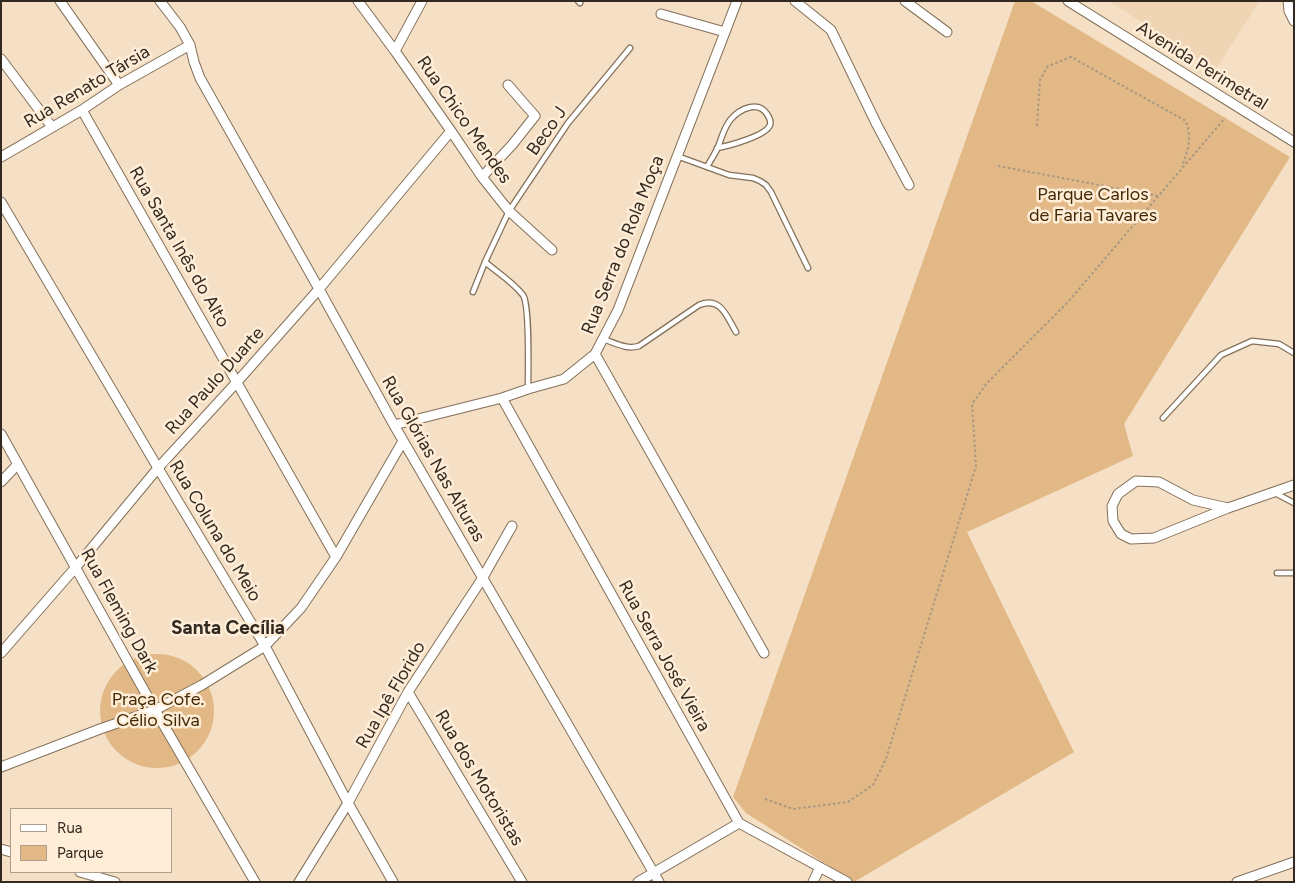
<!DOCTYPE html>
<meta charset="utf-8">
<style>
body{margin:0}
#map{position:relative;width:1295px;height:883px;overflow:hidden;background:#f5e0c5;font-family:Figtree,sans-serif}
canvas{display:block}
.frame{position:absolute;inset:0;border:2px solid #322a20;pointer-events:none}
.legend{position:absolute;left:10px;top:808px;width:162px;height:65px;box-sizing:border-box;background:#ffedd8;border:1px solid #ad9f8e;margin:0;padding:6px 9px;list-style:none;font-size:15px;color:#322a20}
.legend li{display:flex;align-items:center;gap:10px;height:25px}
.legend b{width:25px;border:1px solid #ad9f8e}
</style>
<div id="map">
<canvas width="1295" height="883"></canvas>
<div class="frame"></div>
<ul class="legend">
<li><b style="height:6px;background:#fff"></b>Rua</li>
<li><b style="height:14px;background:#e2b986"></b>Parque</li>
</ul>
</div>
<script>
const g = document.querySelector('canvas').getContext('2d');
g.lineJoin = 'round';
function fillPath(path, color) {
  g.fillStyle = color;
  g.fill(path, 'evenodd');
}
function stroke(path, color, width, dash) {
  g.strokeStyle = color;
  g.lineWidth = width;
  g.lineCap = dash ? 'butt' : 'round';
  g.setLineDash(dash || []);
  g.stroke(path);
}
function drawText(font, color, halo, rows, align = 'center') {
  g.font = font + ' Figtree,sans-serif';
  g.lineWidth = 5;
  g.setLineDash([]);
  g.textBaseline = 'middle';
  g.strokeStyle = halo;
  g.fillStyle = color;
  for (const [text, x, y, turn = 0] of rows) {
    g.save();
    g.translate(x, y);
    g.rotate((+turn || 0) * Math.PI / 180);
    g.textAlign = isNaN(turn) ? turn : align;
    if (halo) g.strokeText(text, 0, 0);
    g.fillText(text, 0, 0);
    g.restore();
  }
}
fillPath(new Path2D(`
 M 1109,1 L 1260,1 L 1215,70 Z`), '#f0d5b5');
fillPath(new Path2D(`
 M 1015,1 L 1031,1 L 1290,157 L 1124,424 L 1133,456 L 967,532 L 1074,752 L 854,882 L 746,813 L 733,797 Z
 M100 711a57 57 0 1 1 114 0a57 57 0 1 1-114 0Z`), '#e2b986');
const lane = new Path2D(`
 M 578,1 L 580,3
 M 677,156 L 729,175 L 753,178 L 760,181 L 766,185 L 771,192 L 808,268
 M 707,167 C 710,161 715,154 718,147 C 722,137 724,127 731,119 C 740,109 758,100 767,114 C 769,117 771,122 770,125 C 766,136 728,146 717,148
 M 485,262 C 497,272 513,282 523,295 C 530,305 528,373 528,389
 M 473,292 L 485,262 L 509,211 L 568,123 L 630,48
 M 603,339 C 615,343 627,350 639,346 L 699,305 C 721,296 727,317 736,332
 M 1163,418 L 1221,355 L 1252,341 L 1279,344 L 1294,353
 M 1275,493 L 1294,503
 M 1277,573 L 1294,573`);
const street = new Path2D(`
 M 60,1 L 119,85
 M 160,1 L 180,27 L 190,45 L 194,62 L 200,78 L 319,289 L 394,425 L 659,882
 M 358,1 L 395,51 L 451,131 L 482,177 L 509,211 L 552,250
 M 795,1 L 831,30 L 877,125 L 909,185
 M 905,1 L 947,32
 M 1068,1 L 1294,142
 M 1288,1 L 1289,11 L 1294,21
 M 661,14 L 725,32
 M 395,51 L 422,1
 M 1,59 L 52,127
 M 82,110 L 336,557
 M 1,157 L 82,110 L 119,85 L 190,45
 M 482,177 L 512,145 L 535,116 L 508,85
 M 1,202 L 158,468 L 265,646 L 348,803 L 393,882
 M 595,354 L 764,653
 M 502,398 L 739,823 L 847,882
 M 394,425 L 502,398 L 528,389 L 564,379 L 595,354 L 618,310 L 737,1
 M 1,434 L 155,710 L 255,882
 M 1,482 L 18,464
 M 1228,508 L 1193,500 L 1159,482 L 1136,481 L 1118,494 L 1112,506 L 1113,521 L 1121,534 L 1131,539 L 1154,538 L 1228,508 L 1294,485
 M 1,653 L 76,567 L 158,468 L 237,382 L 319,289 L 451,131
 M 408,692 L 522,882
 M 1,767 L 100,729 L 155,710 L 202,685 L 265,646 L 301,608 L 336,557 L 403,441
 M 1,849 L 11,852
 M 80,872 L 115,882
 M 299,882 L 348,803 L 408,692 L 482,579 L 512,526
 M 638,882 L 739,823
 M 813,882 L 820,867
 M 1237,882 L 1294,862`);
stroke(lane, '#837059', 7);
stroke(street, '#837059', 11);
stroke(new Path2D(`
 M 1037,126 L 1040,80 L 1048,66 L 1071,57 L 1186,121 C 1192,139 1188,149 1182,167
 M 998,166 L 1158,196
 M 765,799 L 793,809 L 848,802 L 873,785 L 886,759 L 976,466 L 972,404 L 987,383 L 1068,302 L 1225,118`), '#a79783', 2, [2.5, 2.5]);
stroke(lane, '#fff', 4.5);
stroke(street, '#fff', 9);
drawText('18px', '#322a20', '#ffedd8', [
 ["Avenida Perimetral",1202,66,32],
 ["Rua Renato Társia",87,87,-31],
 ["Rua Chico Mendes",464,120,55],
 ["Beco J",547,131,-55],
 ["Rua Serra do Rola Moça",623,245,-68],
 ["Rua Santa Inês do Alto",179,247,60],
 ["Rua Paulo Duarte",215,381,-48],
 ["Rua Glórias Nas Alturas",433,459,60],
 ["Rua Coluna do Meio",215,531,59],
 ["Rua Fleming Dark",119,611,61],
 ["Rua Serra José Vieira",664,656,61],
 ["Rua Ipê Florido",391,695,-60],
 ["Rua dos Motoristas",479,778,59]
]);
drawText('18px', '#422903', '#ffedd8', [
 ["Parque Carlos",1093,195],
 ["de Faria Tavares",1093,216],
 ["Praça Cofe.",158,700],
 ["Célio Silva",158,721]
]);
drawText('bold 19px', '#322a20', '#ffedd8', [
 ["Santa Cecília",228,628]
]);
</script>
